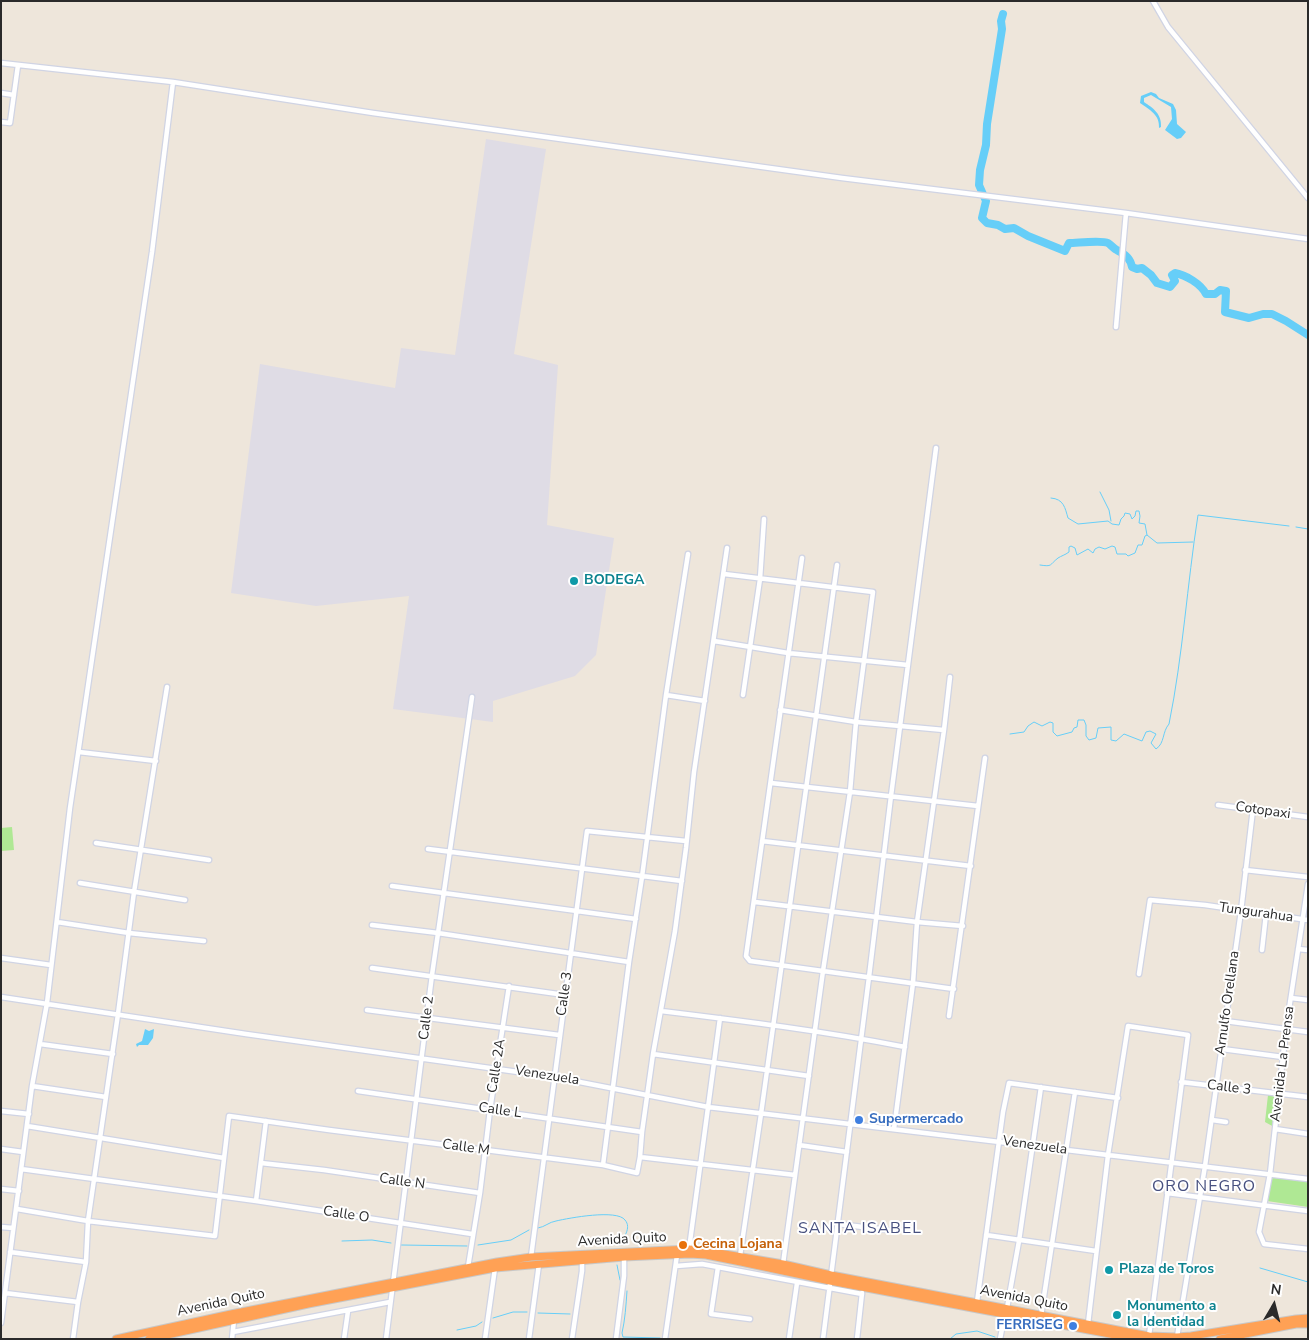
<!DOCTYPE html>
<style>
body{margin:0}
#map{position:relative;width:1309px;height:1340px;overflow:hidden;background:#eee6db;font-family:"Nunito Sans",sans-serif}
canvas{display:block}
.frame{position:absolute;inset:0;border:2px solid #2a2a2a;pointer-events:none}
.north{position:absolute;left:1249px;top:1280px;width:50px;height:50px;-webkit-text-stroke:4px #fff;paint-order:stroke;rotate:8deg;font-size:14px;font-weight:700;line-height:20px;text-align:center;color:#2a2a2a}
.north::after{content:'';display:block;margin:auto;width:18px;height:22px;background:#2a2a2a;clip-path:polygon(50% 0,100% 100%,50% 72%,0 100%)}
</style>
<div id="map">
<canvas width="1309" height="1340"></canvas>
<div class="frame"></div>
<div class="north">N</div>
</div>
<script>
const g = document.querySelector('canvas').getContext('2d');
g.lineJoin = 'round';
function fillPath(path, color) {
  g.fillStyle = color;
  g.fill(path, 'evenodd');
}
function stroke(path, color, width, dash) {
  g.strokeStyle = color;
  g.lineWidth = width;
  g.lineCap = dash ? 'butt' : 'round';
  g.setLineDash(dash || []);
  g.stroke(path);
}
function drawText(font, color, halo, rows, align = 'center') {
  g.font = font + ' "Nunito Sans",sans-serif';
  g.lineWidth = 4;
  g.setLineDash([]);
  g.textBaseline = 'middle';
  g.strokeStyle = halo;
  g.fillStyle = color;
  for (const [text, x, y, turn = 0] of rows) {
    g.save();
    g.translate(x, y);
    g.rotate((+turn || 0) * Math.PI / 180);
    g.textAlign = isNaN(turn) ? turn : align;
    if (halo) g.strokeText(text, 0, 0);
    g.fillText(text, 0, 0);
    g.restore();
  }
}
fillPath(new Path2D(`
 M 486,139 L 546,149 L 514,354 L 558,365 L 547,525 L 614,538 L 596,655 L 575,676 L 493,701 L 493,722 L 393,709 L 409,596 L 316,606 L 231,593 L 260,364 L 395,388 L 401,348 L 455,355 Z`), '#dfdce5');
fillPath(new Path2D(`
 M 12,827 L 14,850 L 1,851 L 1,828 Z
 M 1268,1095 L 1276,1097 L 1274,1127 L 1265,1122 Z
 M 1270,1177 L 1308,1182 L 1308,1207 L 1267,1201 Z`), '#afe894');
fillPath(new Path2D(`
 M 1151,92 L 1156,94 L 1159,98 L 1173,104 L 1176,110 L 1177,124 L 1186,132 L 1181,138 L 1177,139 L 1165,130 L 1172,119 L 1171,107 L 1151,95 L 1144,98 L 1144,102 C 1153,108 1162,114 1161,127 L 1159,128 C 1160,115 1150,110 1140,103 L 1141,96 Z
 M 145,1029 L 149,1031 L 154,1029 L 153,1038 L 148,1045 L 139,1045 L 137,1047 L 136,1044 L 142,1041 Z`), '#66cef8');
stroke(new Path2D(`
 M 1100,492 L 1109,510 L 1111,521
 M 1051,498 C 1064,499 1065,508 1068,518 L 1078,524 L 1108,521 L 1112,524 L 1119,525 L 1121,519 L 1124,516 L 1125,513 L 1130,514 L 1132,519 L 1135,516 L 1136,511 L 1139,511 L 1140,516 L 1139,523 L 1145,524 L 1147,535
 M 1296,527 L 1308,529
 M 1040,565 C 1053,567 1049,565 1058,558 C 1061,556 1065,555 1069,552 L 1069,547 L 1071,546 L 1075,548 L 1077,555 L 1088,549 L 1093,553 L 1095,549 L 1099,547 L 1105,549 L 1112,546 L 1115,547 L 1117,554 L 1126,554 L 1128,556 L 1135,553 L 1138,545 L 1142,545 L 1145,536 L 1147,535 L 1157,543 L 1193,542
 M 1010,734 L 1024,732 L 1028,726 L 1034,722 L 1042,726 L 1050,722 L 1053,723 L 1053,732 L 1057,736 L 1072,732 L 1074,728 L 1077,727 L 1078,720 L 1084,720 L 1086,725 L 1086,736 L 1089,740 L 1096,738 L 1098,728 L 1111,727 L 1111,740 L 1116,741 L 1124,734 L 1142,741 L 1146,732 L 1150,731 L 1156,734 L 1151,743 L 1156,749 C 1165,743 1162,732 1169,724 C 1183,655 1187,585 1198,515 L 1289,526
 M 538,1228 C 545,1227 549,1222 556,1221 C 569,1218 617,1209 625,1220 C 632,1228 623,1238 620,1245
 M 342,1241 L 372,1240 L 391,1243
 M 401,1245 L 467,1246
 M 478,1245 L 511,1240 L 529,1230
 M 617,1265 L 620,1280
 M 1260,1268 L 1308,1282
 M 627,1291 C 626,1306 625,1320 622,1333 L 623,1337 L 660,1338
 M 538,1313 L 570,1314
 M 493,1318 L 513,1312 L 527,1312
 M 457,1330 L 476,1326 L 482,1322
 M 950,1339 L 956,1334 L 977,1331 L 995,1337`), '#66cef8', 1);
stroke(new Path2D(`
 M 1003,14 L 1001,21 L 1002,29 L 987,124 L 986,145 L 980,170 L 979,185 L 986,201 L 982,218 L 987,223 L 998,225 L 1005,229 L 1014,228 L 1028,236 L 1065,251 L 1069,243 C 1077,243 1102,240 1108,243 C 1111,245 1114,249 1117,250 C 1125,255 1130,257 1132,267 L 1137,269 L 1142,268 L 1151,275 L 1157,283 L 1170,287 L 1175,281 L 1172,275 L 1175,273 C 1186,275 1201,284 1206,294 L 1215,294 L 1220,290 L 1226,291 L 1225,312 L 1249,318 L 1263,314 L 1272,314 L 1286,321 L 1308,335`), '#66cef8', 8);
const minor = new Path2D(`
 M 1153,1 L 1168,27 L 1308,198
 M 1,63 L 173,82 L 373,113 L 842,178 L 1126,213 L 1308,239
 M 1,93 L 14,95
 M 1,122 L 10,123 L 18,65
 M 1116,327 L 1126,213
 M 802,558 L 746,956 L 750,961 L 954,989
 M 724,574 L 873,592 L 856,722 L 850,792 L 823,971 L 783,1264
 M 714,641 L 788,653 L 908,665
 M 666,695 L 705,701
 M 743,695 L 760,579 L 764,519
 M 780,710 L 856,722 L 944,730
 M 79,752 L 156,761
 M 771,783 L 978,806
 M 1218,805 L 1308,817
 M 762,841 L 971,866
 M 96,843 L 209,860
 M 428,849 L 682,881
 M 1245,870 L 1308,877
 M 80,883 L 185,900
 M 1308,884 L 1286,1029 L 1270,1174 L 1259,1232 L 1264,1244 L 1308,1249
 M 392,886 L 636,919
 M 755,902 L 917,922 L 963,926
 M 57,922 L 129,933 L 204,941
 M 372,925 L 438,933 L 629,962
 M 1298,949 L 1308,950
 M 1262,950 L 1266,914
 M 1,958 L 51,965
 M 372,968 L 565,995
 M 1139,974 L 1150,900 L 1205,905 L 1308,920
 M 1,997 L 246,1034 L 554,1077 L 708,1107 L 1308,1179
 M 1291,998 L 1308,1000
 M 367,1010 L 559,1035
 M 661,1011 C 743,1021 824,1031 905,1047
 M 949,1016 L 985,758
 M 1225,1021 L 1308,1032
 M 40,1044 L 113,1054
 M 1222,1049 L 1283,1057
 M 653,1054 L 809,1076
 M 1181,1082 L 1308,1097
 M 32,1086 L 106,1097
 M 358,1091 L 642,1132
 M 1,1111 L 29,1114
 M 1212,1120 L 1226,1122
 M 27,1126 L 224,1158
 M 894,1129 L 913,983 L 917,922 L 944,730 L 950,677
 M 1275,1129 L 1308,1134
 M 799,1145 L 847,1152
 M 1,1149 L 23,1152
 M 640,1157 L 795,1175
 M 261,1163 L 324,1170 L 480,1193
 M 603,1165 L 629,962 L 642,877 L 666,695 L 688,554
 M 21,1169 L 256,1201 L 472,1234
 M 1,1189 L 19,1191
 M 1167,1193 L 1308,1211
 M 256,1201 L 266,1121
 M 17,1209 L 88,1221 L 215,1236 L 229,1116 L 329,1130 L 603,1165 L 637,1173 L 640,1157 L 642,1132 L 653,1054 L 675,931 L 686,848 L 694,772 L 727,548
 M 838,1224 L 888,1230
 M 1,1227 L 13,1228
 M 986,1235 L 1096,1251
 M 689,1249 L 720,1018
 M 10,1252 L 86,1262
 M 740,1256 L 761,1114 L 837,565
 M 531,1257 L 587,831 L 686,841
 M 676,1266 L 702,1264 L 862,1294
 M 468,1267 L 480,1193 L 490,1110 L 509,986
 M 718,1267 L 711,1314 L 750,1319
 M 5,1293 L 78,1302
 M 977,1302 L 1003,1112 L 1009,1083 L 1118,1098
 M 1007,1308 L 1019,1241 L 1041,1087
 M 1041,1316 L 1075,1092
 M 1,1323 L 32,1086 L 47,1003 L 70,808 L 152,252 L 173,82
 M 1088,1324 L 1108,1155 L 1128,1026 L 1188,1035 L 1149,1336
 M 233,1332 L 390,1302
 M 1177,1337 L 1205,1166 L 1241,911 L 1253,809
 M 73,1339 L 78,1302 L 86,1262 L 88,1221 L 118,1014 L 134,892 L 167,687
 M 232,1339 L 234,1320
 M 344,1339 L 348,1311
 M 386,1339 L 432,975 L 472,697
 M 485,1339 L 495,1268
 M 529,1339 L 539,1264
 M 572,1339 L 582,1271 L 582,1260
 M 616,1339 L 624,1276 L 624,1257
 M 665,1339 L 677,1255
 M 789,1339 L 797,1283
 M 823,1339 L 869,977 L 891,796 L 936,448
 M 857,1339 L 862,1293
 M 1000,1339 L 1005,1314`);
const highway = new Path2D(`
 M 116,1339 L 231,1314 L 497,1262 L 531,1257 L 689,1249 L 707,1251 L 783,1264 L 831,1275 L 1149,1336 L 1177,1337 L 1191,1336 L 1296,1319 L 1308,1318
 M 149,1339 L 308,1304 L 495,1268 L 624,1257 L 690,1254 L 706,1255 L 741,1262 L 830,1281 L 1136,1339
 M 1220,1339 L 1296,1324 L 1308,1324`);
stroke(minor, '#d0d4e4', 7);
stroke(highway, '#c8c8c8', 9);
stroke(minor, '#fff', 4.5);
stroke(highway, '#ffa155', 7);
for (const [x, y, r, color] of [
 [574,581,5,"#0f9aa8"],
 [859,1120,5,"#3f7fe0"],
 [683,1245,5,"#e8710a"],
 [1109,1270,5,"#0f9aa8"],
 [1117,1315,5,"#0f9aa8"],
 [1073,1326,5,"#3f7fe0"]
]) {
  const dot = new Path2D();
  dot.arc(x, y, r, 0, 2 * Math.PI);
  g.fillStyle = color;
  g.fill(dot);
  stroke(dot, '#fff', 2);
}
drawText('bold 14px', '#0d838f', '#fff', [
 ["BODEGA",584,581],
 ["Plaza de Toros",1119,1270],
 ["Monumento a",1127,1307],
 ["la Identidad",1127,1323]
], 'left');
drawText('14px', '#2a2a2a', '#fff', [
 ["Cotopaxi",1263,811,8],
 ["Tungurahua",1256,913,8],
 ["Calle 3",565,994,-82],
 ["Arnulfo Orellana",1228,1003,-82],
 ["Calle 2",427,1018,-83],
 ["Avenida La Prensa",1283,1064,-83],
 ["Calle 2A",497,1066,-81],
 ["Venezuela",547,1076,9],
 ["Calle 3",1229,1088,7],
 ["Calle L",500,1111,8],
 ["Venezuela",1035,1146,8],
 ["Calle M",466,1148,8],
 ["Calle N",402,1182,8],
 ["Calle O",346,1215,9],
 ["Avenida Quito",622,1240,-3],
 ["Avenida Quito",1024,1299,11],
 ["Avenida Quito",221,1303,-12]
]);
drawText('bold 14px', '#366cbe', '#fff', [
 ["Supermercado",869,1120],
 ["FERRISEG",1063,1326,"right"]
], 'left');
drawText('bold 14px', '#c56008', '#fff', [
 ["Cecina Lojana",693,1245]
], 'left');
g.letterSpacing = '1px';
drawText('16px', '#47507f', '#fff', [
 ["ORO NEGRO",1204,1187],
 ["SANTA ISABEL",860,1229]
]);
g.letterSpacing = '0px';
</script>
